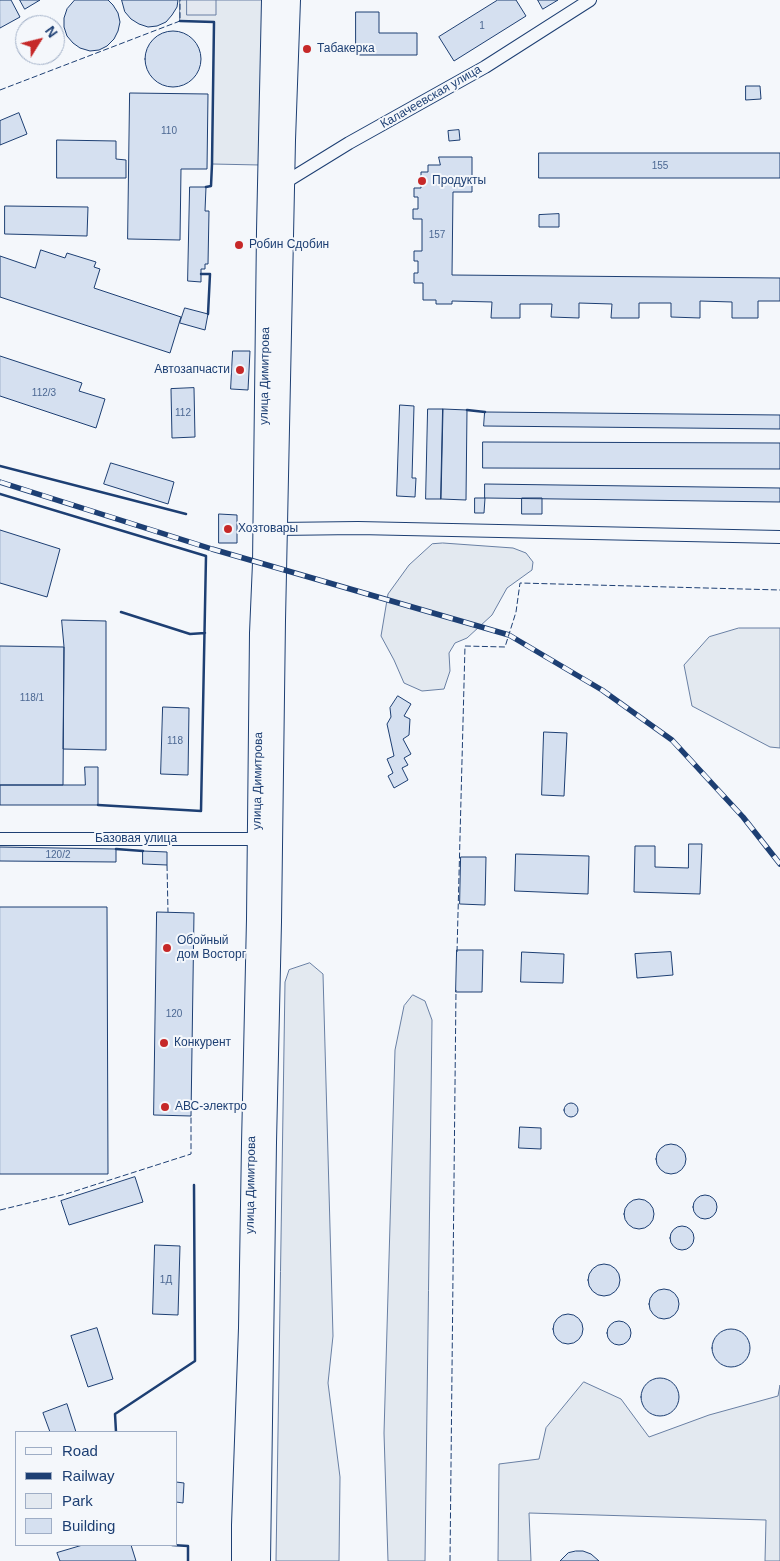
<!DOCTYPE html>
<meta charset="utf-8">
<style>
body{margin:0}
#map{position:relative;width:780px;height:1561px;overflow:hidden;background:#f4f7fb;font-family:Helvetica,sans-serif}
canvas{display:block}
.legend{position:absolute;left:15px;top:1431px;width:162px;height:115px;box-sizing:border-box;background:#f4f7fb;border:1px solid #9eadc5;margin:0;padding:6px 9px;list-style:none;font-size:15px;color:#1d3f73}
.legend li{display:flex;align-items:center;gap:10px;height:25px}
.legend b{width:25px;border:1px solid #9eadc5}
.north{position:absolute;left:15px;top:15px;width:50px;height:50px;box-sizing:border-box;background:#f4f7fb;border:1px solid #9eadc5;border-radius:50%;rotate:54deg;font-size:14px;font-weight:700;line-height:20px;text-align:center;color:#1d3f73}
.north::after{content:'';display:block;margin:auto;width:18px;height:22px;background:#c62828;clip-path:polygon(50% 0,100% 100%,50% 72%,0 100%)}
</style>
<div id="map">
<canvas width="780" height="1561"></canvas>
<ul class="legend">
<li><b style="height:6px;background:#f4f7fb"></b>Road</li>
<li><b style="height:6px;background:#1d3f73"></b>Railway</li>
<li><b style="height:14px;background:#e3e9f0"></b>Park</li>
<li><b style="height:14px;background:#d5e0f0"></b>Building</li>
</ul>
<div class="north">N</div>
</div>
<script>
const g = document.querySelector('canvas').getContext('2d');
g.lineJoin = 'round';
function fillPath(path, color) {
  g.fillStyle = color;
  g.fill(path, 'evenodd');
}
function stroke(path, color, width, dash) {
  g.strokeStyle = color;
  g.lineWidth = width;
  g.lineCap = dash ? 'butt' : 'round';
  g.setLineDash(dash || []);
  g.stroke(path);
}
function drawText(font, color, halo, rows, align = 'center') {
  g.font = font + ' Helvetica,sans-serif';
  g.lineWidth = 4;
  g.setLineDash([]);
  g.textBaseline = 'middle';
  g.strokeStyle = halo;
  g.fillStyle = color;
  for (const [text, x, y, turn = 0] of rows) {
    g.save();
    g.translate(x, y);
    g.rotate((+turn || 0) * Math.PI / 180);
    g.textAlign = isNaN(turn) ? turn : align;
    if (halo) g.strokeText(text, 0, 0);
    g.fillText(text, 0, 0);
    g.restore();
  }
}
const green = new Path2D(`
 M 180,0 L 262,0 L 260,165 L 212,164 L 214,22 L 180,21 Z
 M 443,543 L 513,548 L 526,553 L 533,562 L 532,570 L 507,588 L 492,615 L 467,638 L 455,643 L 449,653 L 450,671 L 444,689 L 422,691 L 404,683 L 394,660 L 381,636 L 388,594 L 409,565 L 432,544 Z
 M 739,628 L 780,628 L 780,748 L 770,747 L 692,706 L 684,665 L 709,637 Z
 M 310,963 L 323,974 L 333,1336 L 328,1383 L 340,1477 L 339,1561 L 276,1561 L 285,982 L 289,970 Z
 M 413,995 L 425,1001 L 432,1020 L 425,1561 L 388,1561 L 384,1433 L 395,1050 L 404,1006 Z
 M 584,1382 L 621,1399 L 649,1437 L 709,1415 L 778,1396 L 780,1385 L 780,1561 L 765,1561 L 766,1520 L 529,1513 L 531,1561 L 498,1561 L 499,1464 L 539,1459 L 546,1428 Z`);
fillPath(green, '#e3e9f0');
stroke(green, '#687fa3', 1);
const parking = new Path2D(`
 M 187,0 L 216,0 L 216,15 L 187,15 Z`);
fillPath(parking, '#e3e8f0');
stroke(parking, '#687fa3', 1);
const building = new Path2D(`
 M 0,0 L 11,0 L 20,17 L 0,28 Z
 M 20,0 L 40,0 L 25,9 Z
 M 75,0 L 108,0 L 113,5 L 118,13 L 120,22 L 118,31 L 114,39 L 107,46 L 99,50 L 90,51 L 80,48 L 73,43 L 67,36 L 64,27 L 64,18 L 67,9 Z
 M 122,0 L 178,0 L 177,7 L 172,15 L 166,22 L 157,26 L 148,27 L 139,24 L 131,19 L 125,12 Z
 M 498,0 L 516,0 L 526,16 L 454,61 L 439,37 Z
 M 538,0 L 558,0 L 543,9 Z
 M 356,12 L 379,12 L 379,33 L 417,33 L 417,55 L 356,55 Z
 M145 59a28 28 0 1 1 56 0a28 28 0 1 1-56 0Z
 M 746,86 L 760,86 L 761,99 L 746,100 Z
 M 130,93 L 208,94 L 207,169 L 181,169 L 180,240 L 128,239 Z
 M 19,113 L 27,134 L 0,145 L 0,121 Z
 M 459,130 L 460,140 L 449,141 L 448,131 Z
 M 57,140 L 116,141 L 116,159 L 126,160 L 126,178 L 57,178 Z
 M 539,153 L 780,153 L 780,178 L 539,178 Z
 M 439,157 L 472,157 L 472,192 L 453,192 L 452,275 L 780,278 L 780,301 L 758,301 L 758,318 L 732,318 L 732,302 L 700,301 L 700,318 L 671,317 L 671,303 L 639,303 L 639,318 L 611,318 L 612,304 L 579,303 L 579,318 L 551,317 L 552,304 L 520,304 L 520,318 L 491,318 L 492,302 L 452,301 L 452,304 L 436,304 L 436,300 L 423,300 L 423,283 L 414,283 L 414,273 L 418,273 L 418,261 L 414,261 L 414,251 L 422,251 L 422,219 L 413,219 L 413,209 L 418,209 L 418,197 L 414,197 L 414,188 L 421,188 L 421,172 L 428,172 L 428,165 L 440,165 Z
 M 190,187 L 206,187 L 205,211 L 209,211 L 208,264 L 205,264 L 205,269 L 201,269 L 201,282 L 188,281 Z
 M 5,206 L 88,207 L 87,236 L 5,234 Z
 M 559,214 L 559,227 L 539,227 L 539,215 Z
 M 41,250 L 65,258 L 67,253 L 96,262 L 94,267 L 100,269 L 94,288 L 181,317 L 170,353 L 0,297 L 0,256 L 35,268 Z
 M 185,308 L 208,314 L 205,330 L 180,323 Z
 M 233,351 L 250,351 L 248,390 L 231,389 Z
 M 0,356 L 82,383 L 79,391 L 105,399 L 96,428 L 0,396 Z
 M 194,388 L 195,437 L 172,438 L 171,389 Z
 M 400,405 L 414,406 L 412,478 L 416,478 L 415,497 L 397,496 Z
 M 428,409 L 443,409 L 441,499 L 426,499 Z
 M 443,409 L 467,410 L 466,500 L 441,499 Z
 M 485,412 L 780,415 L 780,429 L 484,426 Z
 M 483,442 L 780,443 L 780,469 L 483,468 Z
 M 111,463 L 174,482 L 168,504 L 104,484 Z
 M 485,484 L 780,488 L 780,502 L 485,498 Z
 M 475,498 L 485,498 L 484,513 L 475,513 Z
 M 522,498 L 542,498 L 542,514 L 522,514 Z
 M 219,514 L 237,515 L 237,543 L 219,543 Z
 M 0,530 L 60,549 L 47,597 L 0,583 Z
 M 62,620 L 106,621 L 106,750 L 63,749 L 64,647 Z
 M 0,646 L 64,647 L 63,785 L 0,785 Z
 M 398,696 L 411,704 L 404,716 L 410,719 L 409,735 L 403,739 L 411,754 L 404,758 L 408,765 L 402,768 L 408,780 L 394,788 L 388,776 L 393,773 L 387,759 L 394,756 L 387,724 L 391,717 L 390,708 Z
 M 163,707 L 189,708 L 188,775 L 161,774 Z
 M 544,732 L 567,733 L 564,796 L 542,795 Z
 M 85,767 L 98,767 L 98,805 L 0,805 L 0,785 L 85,785 Z
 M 689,844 L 702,844 L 700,894 L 634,892 L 635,846 L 655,846 L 655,867 L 688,868 Z
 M 0,847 L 116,849 L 116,862 L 0,861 Z
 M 143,851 L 167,852 L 167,865 L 143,864 Z
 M 516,854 L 589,856 L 588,894 L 515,891 Z
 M 461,857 L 486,857 L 485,905 L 460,904 Z
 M 0,907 L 107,907 L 108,1174 L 0,1174 Z
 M 157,912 L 194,913 L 191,1116 L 154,1115 Z
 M 457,950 L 483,950 L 482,992 L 456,992 Z
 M 522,952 L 564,954 L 563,983 L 521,982 Z
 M 671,952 L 673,975 L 637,978 L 635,954 Z
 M564 1110a7 7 0 1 1 14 0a7 7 0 1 1-14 0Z
 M 520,1127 L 541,1128 L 541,1149 L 519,1148 Z
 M656 1159a15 15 0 1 1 30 0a15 15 0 1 1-30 0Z
 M 135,1177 L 143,1202 L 69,1225 L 61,1201 Z
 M693 1207a12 12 0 1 1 24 0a12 12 0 1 1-24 0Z
 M624 1214a15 15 0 1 1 30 0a15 15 0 1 1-30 0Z
 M670 1238a12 12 0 1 1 24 0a12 12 0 1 1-24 0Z
 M 155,1245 L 180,1246 L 178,1315 L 153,1314 Z
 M588 1280a16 16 0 1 1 32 0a16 16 0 1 1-32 0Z
 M649 1304a15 15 0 1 1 30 0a15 15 0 1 1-30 0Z
 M553 1329a15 15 0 1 1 30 0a15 15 0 1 1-30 0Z
 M607 1333a12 12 0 1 1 24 0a12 12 0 1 1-24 0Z
 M 97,1328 L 113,1379 L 88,1387 L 71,1336 Z
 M712 1348a19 19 0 1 1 38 0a19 19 0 1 1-38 0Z
 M641 1397a19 19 0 1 1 38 0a19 19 0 1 1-38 0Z
 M 67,1404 L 76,1432 L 50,1432 L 43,1413 Z
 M 176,1482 L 184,1483 L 183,1503 L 176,1502 Z
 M 83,1545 L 131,1545 L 136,1561 L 60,1561 L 57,1553 Z
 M 576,1551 L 583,1551 L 591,1554 L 599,1561 L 560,1561 L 568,1553 Z`);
fillPath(building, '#d5e0f0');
stroke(building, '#1d3f73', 1);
const minor = new Path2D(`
 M 284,183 L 349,143 L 485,67 L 590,0
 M 277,529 L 358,528 L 780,537
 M 0,839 L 264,839`);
const primary = new Path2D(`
 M 242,1561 L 242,1525 L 249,1328 L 252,1144 L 257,919 L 260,633 L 263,563 L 267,231 L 272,0
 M 260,1561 L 266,1142 L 271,922 L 275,620 L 285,140 L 290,0`);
stroke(minor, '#1d3f73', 14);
stroke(primary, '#1d3f73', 22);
stroke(minor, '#f4f7fb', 12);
stroke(primary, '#f4f7fb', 20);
const rail = new Path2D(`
 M 0,482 L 212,549 L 509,635 L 602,690 L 672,740 L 743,817 L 780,864`);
stroke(rail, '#1d3f73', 5.5);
stroke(rail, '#f4f7fb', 4, [11]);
stroke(new Path2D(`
 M 0,90 L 180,21 L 180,0
 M 167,865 L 168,912
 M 457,952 L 465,646 L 505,647 L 516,612 L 520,583 L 780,590
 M 0,1210 L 66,1194 L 191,1154 L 191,1116
 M 450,1561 L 456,990`), '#1d3f73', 1, [6, 2.5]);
stroke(new Path2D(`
 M 180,21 L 214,22 L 212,164 L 211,186 L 206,187
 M 201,274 L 210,274 L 208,314
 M 467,410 L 485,412
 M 0,466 L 186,514
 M 0,494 L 206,556 L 201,811 L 98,805
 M 121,612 L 190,634 L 205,633
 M 116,849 L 143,851
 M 116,1432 L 115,1414 L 195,1361 L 194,1185
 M 172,1545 L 188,1546 L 188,1561`), '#1d3f73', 2.5);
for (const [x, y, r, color] of [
 [307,49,5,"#c62828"],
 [422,181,5,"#c62828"],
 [239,245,5,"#c62828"],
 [240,370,5,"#c62828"],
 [228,529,5,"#c62828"],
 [167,948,5,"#c62828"],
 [164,1043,5,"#c62828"],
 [165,1107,5,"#c62828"]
]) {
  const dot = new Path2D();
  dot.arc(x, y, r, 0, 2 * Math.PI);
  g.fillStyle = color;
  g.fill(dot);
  stroke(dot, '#f4f7fb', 2);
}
drawText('10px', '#4b6792', null, [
 ["1",482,26],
 ["110",169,131],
 ["155",660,166],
 ["157",437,235],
 ["112/3",44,393],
 ["112",183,413],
 ["118/1",32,698],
 ["118",175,741],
 ["120/2",58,855],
 ["120",174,1014],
 ["1Д",166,1280]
]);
drawText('12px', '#1d3f73', '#f4f7fb', [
 ["Табакерка",317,49],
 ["Продукты",432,181],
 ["Робин Сдобин",249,245],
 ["Автозапчасти",230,370,"right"],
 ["Хозтовары",238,529],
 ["Обойный",177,941],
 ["дом Восторг",177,955],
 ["Конкурент",174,1043],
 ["АВС-электро",175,1107]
], 'left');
drawText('12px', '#1d3f73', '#f4f7fb', [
 ["Калачеевская улица",431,97,-30],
 ["улица Димитрова",265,376,-89],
 ["улица Димитрова",258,781,-89],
 ["Базовая улица",136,839],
 ["улица Димитрова",251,1185,-89]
]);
</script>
